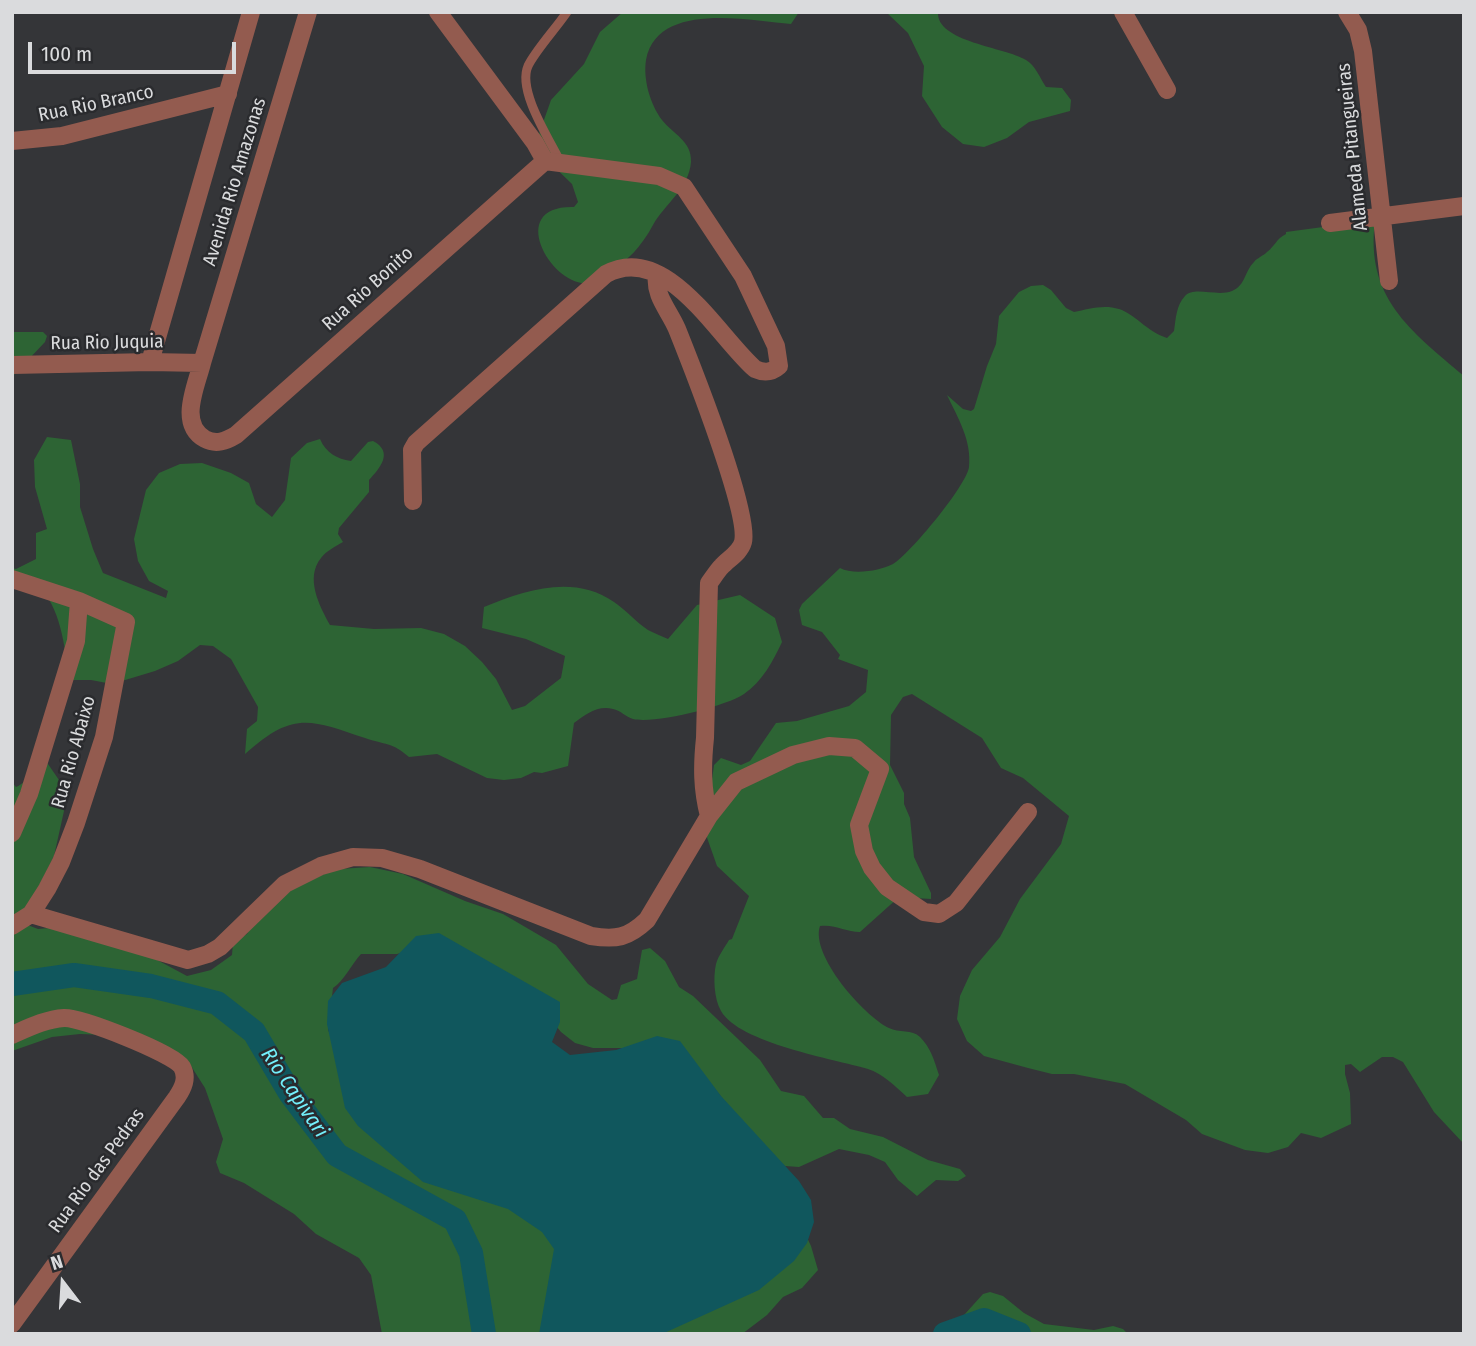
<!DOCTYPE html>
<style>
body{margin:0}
#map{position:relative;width:1476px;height:1346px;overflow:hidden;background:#343538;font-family:"Fira Sans Condensed",sans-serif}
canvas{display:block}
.frame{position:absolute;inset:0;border:14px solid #dadbdd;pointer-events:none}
.north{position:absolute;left:28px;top:1248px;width:70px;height:70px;-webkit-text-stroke:5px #2a2b2e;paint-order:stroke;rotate:343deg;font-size:19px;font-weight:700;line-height:28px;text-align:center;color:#dadbdd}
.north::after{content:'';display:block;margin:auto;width:24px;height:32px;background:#dadbdd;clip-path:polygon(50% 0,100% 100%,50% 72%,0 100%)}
.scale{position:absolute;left:28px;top:42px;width:208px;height:32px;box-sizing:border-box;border:4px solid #dadbdd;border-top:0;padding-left:9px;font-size:21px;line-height:24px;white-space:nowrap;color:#dadbdd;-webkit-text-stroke:5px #2a2b2e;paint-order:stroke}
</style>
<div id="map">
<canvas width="1476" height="1346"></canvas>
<div class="frame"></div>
<div class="north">N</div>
<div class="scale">100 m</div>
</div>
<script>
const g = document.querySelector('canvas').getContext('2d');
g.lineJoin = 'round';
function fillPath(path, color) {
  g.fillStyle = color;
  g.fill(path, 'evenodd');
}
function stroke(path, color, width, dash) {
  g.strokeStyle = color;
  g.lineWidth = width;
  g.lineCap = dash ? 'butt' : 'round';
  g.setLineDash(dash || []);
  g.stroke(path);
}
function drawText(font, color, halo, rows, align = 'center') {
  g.font = font + ' "Fira Sans Condensed",sans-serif';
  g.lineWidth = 5;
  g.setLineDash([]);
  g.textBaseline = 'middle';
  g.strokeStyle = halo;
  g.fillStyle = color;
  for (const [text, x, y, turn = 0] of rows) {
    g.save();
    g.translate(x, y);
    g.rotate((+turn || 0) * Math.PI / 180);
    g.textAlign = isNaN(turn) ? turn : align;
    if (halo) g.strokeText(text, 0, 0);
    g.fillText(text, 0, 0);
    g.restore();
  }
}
fillPath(new Path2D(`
 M 623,12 L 799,12 L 791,24 C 748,20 657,1 646,60 C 643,79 650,104 662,120 C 673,134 692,141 691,162 C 689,188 665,204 653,225 C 641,247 628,261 606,274 C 600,277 593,283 587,283 C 551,286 505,205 574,207 L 578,202 L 572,184 L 543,156 L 539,134 L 551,100 L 584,64 L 600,32 Z
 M 886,12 L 938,12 C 936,42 1005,47 1026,60 C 1035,65 1040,78 1046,87 L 1062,88 L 1071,100 L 1070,111 L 1029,122 L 1007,138 L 984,147 L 963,144 L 942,127 L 922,96 L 924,66 L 908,33 Z
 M 1375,220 C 1365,298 1410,330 1464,376 L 1464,1144 L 1434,1112 L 1403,1062 L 1393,1057 L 1382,1057 L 1360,1072 L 1351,1064 L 1345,1065 L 1345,1074 L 1350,1093 L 1351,1124 L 1321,1138 L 1301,1133 L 1288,1147 L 1268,1153 L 1245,1150 L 1202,1134 L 1186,1120 L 1125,1084 L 1074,1074 L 1052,1074 L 1028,1068 L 984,1056 L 967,1041 L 957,1019 L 960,996 L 972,970 L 1000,937 L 1020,899 L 1061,844 L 1069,816 L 1023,778 L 1001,768 L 982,738 L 912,694 L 903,697 L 891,715 L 890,765 L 904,793 L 904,804 L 910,818 L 914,857 L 931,893 L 931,899 L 899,897 L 860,932 C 846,932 835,924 820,926 C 810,955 864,1016 889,1028 C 899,1033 912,1029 920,1037 C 931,1048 934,1060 939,1075 L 928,1094 L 907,1097 C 896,1087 882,1073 868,1069 C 834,1059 739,1043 721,1011 C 714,999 713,977 716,964 C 718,956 725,947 729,940 L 732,939 L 749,896 L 717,866 L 705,832 L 714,765 L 721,758 L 741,765 L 750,761 L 776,723 L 797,721 L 849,706 L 866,692 L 868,670 L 838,659 L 840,655 L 822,632 L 802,625 L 799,610 L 802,604 L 840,568 C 853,575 880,571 893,564 C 909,555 967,485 969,467 C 972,441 958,418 947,395 L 963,409 L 971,411 L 974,409 L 987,366 L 996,344 L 999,316 L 1019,292 L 1031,286 L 1043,285 L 1051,290 L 1066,308 L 1074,312 C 1088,309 1104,304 1119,309 C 1135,314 1146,331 1167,338 L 1174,331 C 1176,318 1176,306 1185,296 C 1194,286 1217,297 1232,291 C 1246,285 1244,272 1254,262 C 1257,258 1263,256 1267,252 C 1275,246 1276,239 1286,234 L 1286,232 Z
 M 12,332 L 43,332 L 47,336 L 45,342 L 12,377 Z
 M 47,437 L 71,440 L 80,484 L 80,507 L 93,549 L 103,573 L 166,598 L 168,591 L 149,581 L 138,561 L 134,539 L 146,490 L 159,473 L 180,464 L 202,463 L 231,473 L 249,483 L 256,504 L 272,517 L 285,500 L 291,458 L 307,443 L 320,439 C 326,453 337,459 351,461 L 368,442 L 373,441 C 394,452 380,468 369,480 L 369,492 L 339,528 L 338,534 L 343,542 C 336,546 326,551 321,558 C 305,578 319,605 330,625 L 374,629 L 421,628 L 444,634 L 465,646 L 482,662 L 496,679 L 512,710 L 525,706 L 561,678 L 565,656 L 526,639 L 482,628 L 484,607 C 525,590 574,574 614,602 C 626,610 636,622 648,630 C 654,633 661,636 668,639 L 697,605 L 740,595 L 775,618 L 782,642 C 773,661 762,682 744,694 C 724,707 655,724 633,719 C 626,717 620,710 613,709 C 598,705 586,714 574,723 L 568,766 L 542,773 L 534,772 L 521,778 L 504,780 L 487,778 L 437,754 L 409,757 C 392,742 385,745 365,738 C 309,719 293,711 245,754 L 247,729 L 257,721 L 258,707 L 231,659 L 213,646 L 200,645 L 178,661 L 155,671 L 112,684 L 91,680 L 68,680 C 67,656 61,609 42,591 C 35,585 21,581 12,577 L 12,568 L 16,569 L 36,559 L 36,533 L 47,529 L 35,487 L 34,460 Z
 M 39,751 L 68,793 L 54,856 L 26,913 L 25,924 L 38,929 L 49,928 L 146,954 L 187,976 L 211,970 L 232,955 L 233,942 L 247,934 L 258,914 L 304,881 L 339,869 L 370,867 L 403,874 L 465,901 L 503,914 L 556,945 L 588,984 L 612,1000 L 617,999 L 621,985 L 637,979 L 642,950 L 650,948 L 665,961 L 679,987 L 693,996 L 760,1060 L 781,1091 L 804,1096 L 823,1118 L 834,1118 L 850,1129 L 883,1137 L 928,1160 L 960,1169 L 966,1176 L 958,1181 L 936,1180 L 917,1196 L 898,1180 L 885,1162 L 869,1155 L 839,1149 L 799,1167 L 785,1166 L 756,1140 L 703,1074 L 660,1048 L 593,1048 L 575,1043 L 561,1032 L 521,983 L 423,947 L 397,954 L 361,954 C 351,965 344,981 333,988 L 328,1030 L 337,1049 L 551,1195 L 570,1334 L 382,1334 L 371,1275 L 359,1258 L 316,1234 L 294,1214 L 244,1183 L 220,1173 L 216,1162 L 223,1139 L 205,1088 L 191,1066 L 106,1035 L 80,1034 L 52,1037 L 12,1051 L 12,782 L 16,787 C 29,782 36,765 39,751 Z
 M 802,1227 L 811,1246 L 818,1270 L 802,1288 L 783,1297 L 767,1315 L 742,1334 L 644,1334 Z
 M 990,1292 L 1003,1296 L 1024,1313 L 1044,1324 L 1094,1330 L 1113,1326 L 1123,1329 L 1128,1334 L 955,1334 L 955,1325 L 983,1294 Z`), '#2d6434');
fillPath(new Path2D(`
 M 439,933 L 560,1002 L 560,1022 L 552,1042 L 570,1055 L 616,1050 L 657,1036 L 680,1041 L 721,1096 L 799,1181 L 811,1200 L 814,1222 L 807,1243 L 794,1261 L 759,1290 L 662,1334 L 539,1334 L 554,1249 L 542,1232 L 508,1209 L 423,1182 L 358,1126 L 345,1108 L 327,1024 L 328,1001 L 342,983 L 386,967 L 416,936 Z`), '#10575d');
stroke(new Path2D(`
 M 12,984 L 74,975 L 151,986 L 217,1003 L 254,1032 L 290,1093 L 337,1155 L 455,1220 L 471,1253 L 484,1334
 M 945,1334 L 984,1320 L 1019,1334`), '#10575d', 24);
stroke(new Path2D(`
 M 561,163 C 550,140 517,91 528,66 C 535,51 557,27 567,12`), '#935b4f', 9);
stroke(new Path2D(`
 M 308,12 L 202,363 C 196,387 178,424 205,439 C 216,445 226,441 236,435 L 545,161 L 659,176 L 684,187 L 743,276 L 776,346 L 779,366 C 771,373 764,373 755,369 C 718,337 666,241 606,274 L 416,443 L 412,450 L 413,501
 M 438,12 L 535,143 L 545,161
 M 1123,12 L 1167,90
 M 1347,12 L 1358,30 L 1363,51 L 1389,281
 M 12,141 L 62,136 L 228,94
 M 1330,223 L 1464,206
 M 657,275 C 654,296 669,310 677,329 C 691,364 750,513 743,542 C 740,553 728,559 722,566 C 717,571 713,578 709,583 L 705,738 C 702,766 702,789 709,816
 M 150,362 L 251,12
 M 12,365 L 150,362 L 202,363
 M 12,579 L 79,601 L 76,641 L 29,794 L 12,833
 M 31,914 L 188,960 L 208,954 L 220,947 L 285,884 L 321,866 L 353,857 L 382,858 L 420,869 L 591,936 C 616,940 628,938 647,920 L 709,816 L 736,782 L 793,755 L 829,746 L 855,748 L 880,769 L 859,825 L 864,851 L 872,868 L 887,887 L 924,912 L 939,914 L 956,903 L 1028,812
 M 12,926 L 31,914 L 47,889 L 61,862 L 76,823 L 104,737 L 126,622 L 79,601
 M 12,1035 C 28,1028 46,1019 64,1018 C 80,1017 173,1053 182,1067 C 188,1078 183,1088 177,1097 L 12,1324`), '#935b4f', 18);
drawText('19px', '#dadbdd', '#2a2b2e', [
 ["Rua Rio Branco",96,104,-12],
 ["Alameda Pitangueiras",1353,147,-96],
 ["Avenida Rio Amazonas",235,182,-73],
 ["Rua Rio Bonito",368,289,-42],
 ["Rua Rio Juquia",107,343,-1],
 ["Rua Rio Abaixo",74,752,-74],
 ["Rua Rio das Pedras",97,1171,-54]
]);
drawText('italic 21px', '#73effb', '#2a2b2e', [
 ["Rio Capivari",294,1093,56]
]);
</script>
